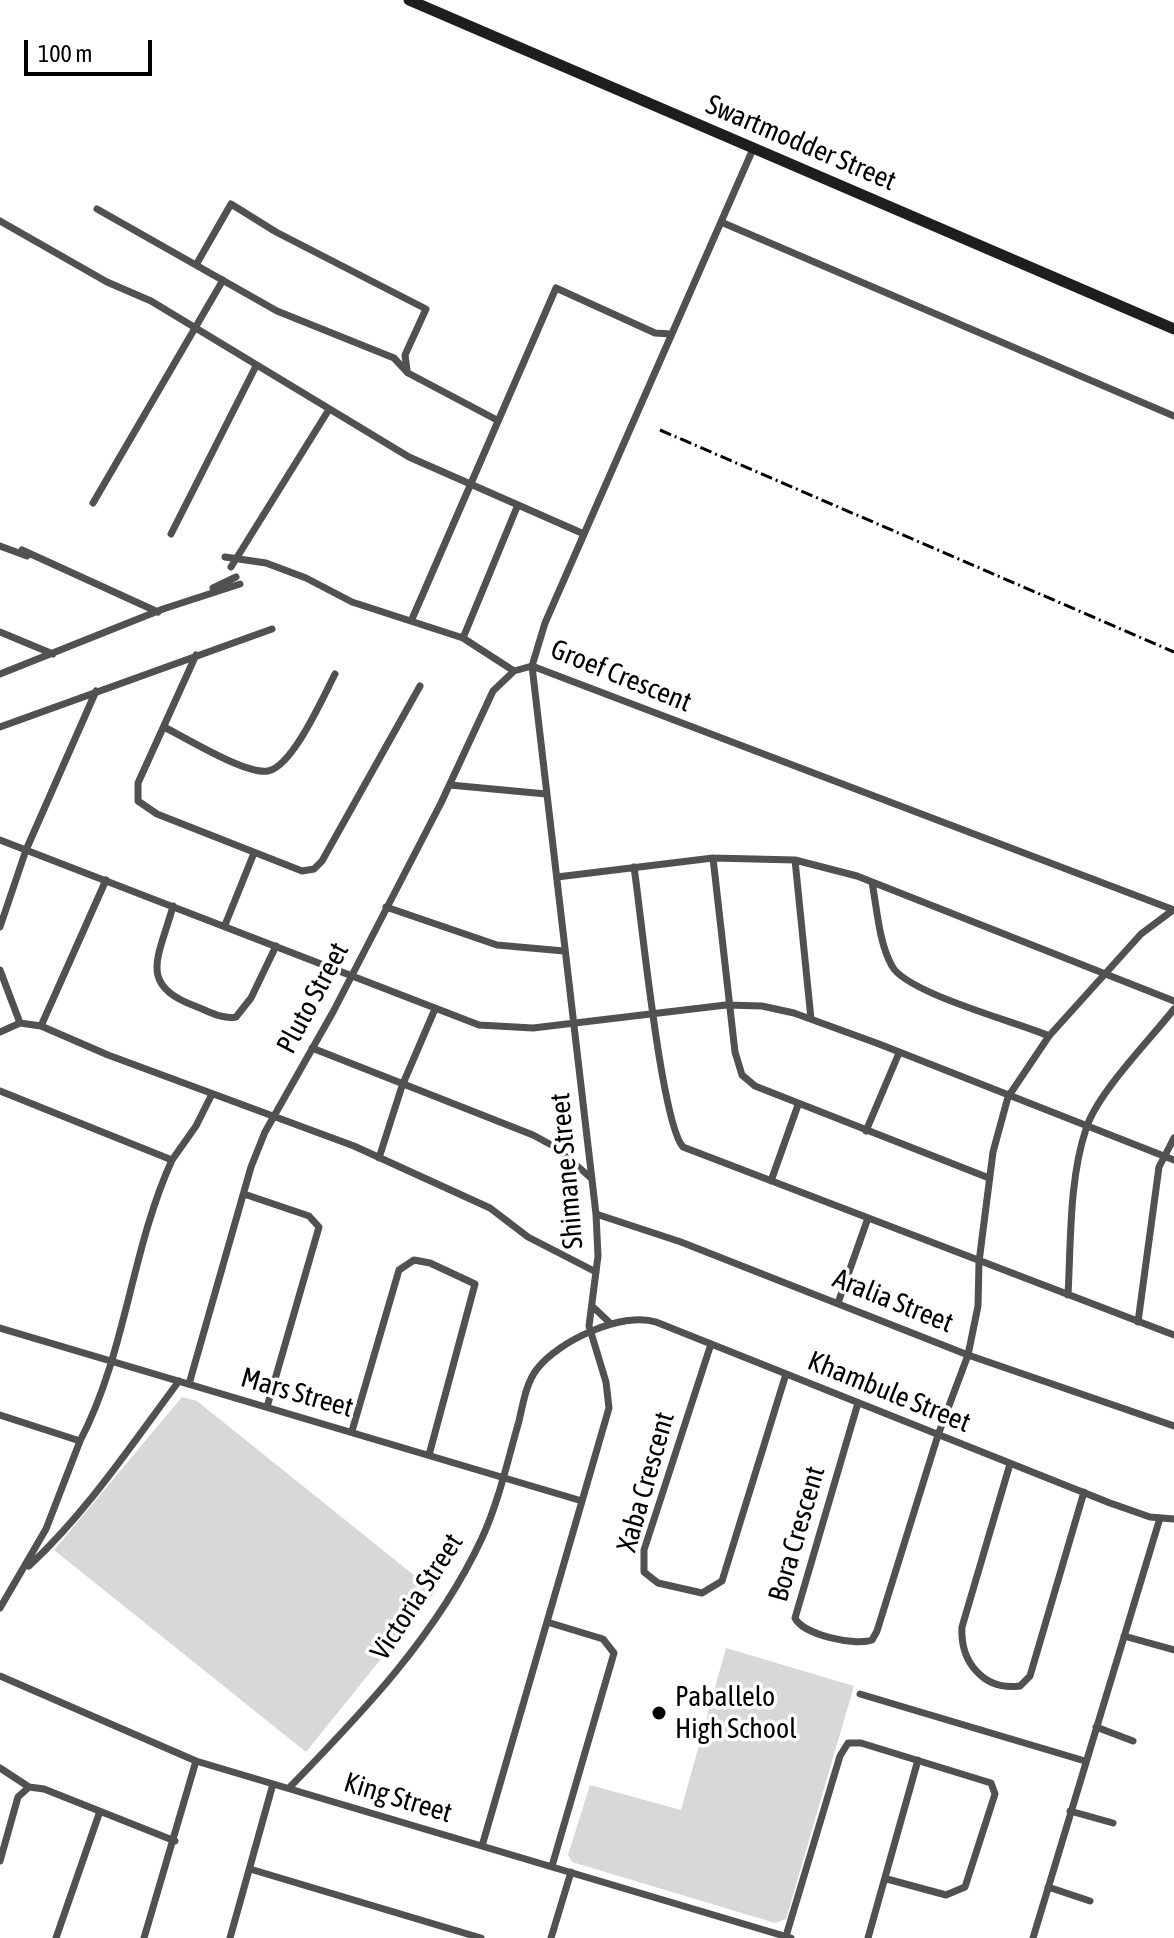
<!DOCTYPE html>
<style>
body{margin:0}
#map{position:relative;width:1174px;height:1938px;overflow:hidden;background:#fff;font-family:"Asap Condensed",sans-serif}
canvas{display:block}
.scale{position:absolute;left:24px;top:40px;width:128px;height:36px;box-sizing:border-box;border:4px solid #000;border-top:0;padding-left:10px;font-size:24px;line-height:28px;white-space:nowrap;color:#000;-webkit-text-stroke:6px #fff;paint-order:stroke}
</style>
<div id="map">
<canvas width="1174" height="1938"></canvas>
<div class="scale">100 m</div>
</div>
<script>
const g = document.querySelector('canvas').getContext('2d');
g.lineJoin = 'round';
function fillPath(path, color) {
  g.fillStyle = color;
  g.fill(path, 'evenodd');
}
function stroke(path, color, width, dash) {
  g.strokeStyle = color;
  g.lineWidth = width;
  g.lineCap = dash ? 'butt' : 'round';
  g.setLineDash(dash || []);
  g.stroke(path);
}
function drawText(font, color, halo, rows, align = 'center') {
  g.font = font + ' "Asap Condensed",sans-serif';
  g.lineWidth = 7;
  g.setLineDash([]);
  g.textBaseline = 'middle';
  g.strokeStyle = halo;
  g.fillStyle = color;
  for (const [text, x, y, turn = 0] of rows) {
    g.save();
    g.translate(x, y);
    g.rotate((+turn || 0) * Math.PI / 180);
    g.textAlign = isNaN(turn) ? turn : align;
    if (halo) g.strokeText(text, 0, 0);
    g.fillText(text, 0, 0);
    g.restore();
  }
}
fillPath(new Path2D(`
 M 182,1397 L 197,1401 L 435,1592 L 306,1752 L 54,1550 Z
 M 726,1648 L 854,1686 L 786,1919 L 775,1923 L 572,1862 L 568,1855 L 590,1785 L 681,1810 Z`), '#d8d8d8');
stroke(new Path2D(`
 M 753,149 L 545,623 L 532,666 L 1174,910
 M 97,209 L 277,311 L 394,358 L 408,373 L 497,420
 M 0,221 L 107,282 L 151,301 L 409,457 L 584,534
 M 721,222 L 1174,416
 M 196,265 L 231,204 L 276,232 L 426,309 L 405,355 L 407,370
 M 93,503 L 223,280
 M 171,534 L 256,366
 M 0,546 L 27,556
 M 22,550 L 158,612
 M 225,557 L 266,563 L 306,578 L 352,602 L 463,638 L 514,671
 M 231,567 L 328,411
 M 213,588 L 236,577
 M 412,619 L 556,288 L 655,333 L 671,334
 M 0,632 L 53,654
 M 463,638 L 517,507
 M 196,655 L 138,783 L 138,801 L 157,814 L 302,871 L 314,869 L 322,861 L 420,686
 M 0,674 L 163,609 L 240,584
 M 0,727 L 272,629
 M 164,727 C 186,738 246,775 268,771 C 293,766 323,697 335,674
 M 450,785 L 546,794
 M 0,840 L 479,1025 L 533,1028 L 726,1005 L 762,1006 L 794,1013 L 879,1044 L 1174,1160
 M 713,858 L 735,1052 L 742,1075 L 755,1086 L 989,1178
 M 795,860 L 811,1019
 M 634,867 C 641,913 661,1122 683,1147 L 1174,1335
 M 557,877 L 713,858 L 795,860 L 857,876 L 1174,1001
 M 872,882 C 877,909 879,943 892,966 C 906,993 1017,1022 1049,1036
 M 173,906 C 160,955 136,985 195,1006 C 208,1011 223,1020 236,1017 L 251,998 L 276,946
 M 386,907 L 497,945 L 564,951
 M 225,925 L 254,853
 M 0,927 L 26,850 L 96,691
 M 0,970 L 20,1023
 M 41,1026 L 108,1055 L 354,1146 L 490,1208 L 528,1237 L 596,1272
 M 0,1032 L 20,1023 L 41,1026 L 106,880
 M 312,1048 L 533,1135 L 557,1148 L 592,1179
 M 0,1091 L 172,1160 C 131,1250 126,1353 80,1441
 M 866,1131 L 899,1053
 M 379,1158 L 402,1086 L 435,1009
 M 172,1160 L 196,1126 L 212,1094
 M 771,1181 L 798,1105
 M 244,1194 L 309,1216 L 319,1227 L 267,1407
 M 596,1214 L 681,1242 L 968,1355 L 1174,1426
 M 1068,1295 C 1071,1241 1069,1180 1086,1129 C 1097,1093 1150,1040 1174,1009
 M 838,1303 L 868,1218
 M 593,1307 L 610,1323
 M 1138,1322 L 1159,1167 L 1174,1138
 M 0,1328 L 582,1501
 M 711,1344 L 644,1550 L 644,1572 L 658,1583 L 702,1593 L 722,1581 L 786,1374
 M 189,1384 L 251,1167 L 265,1132 L 333,1012 L 441,803 L 493,691 L 514,671 L 532,666 L 596,1214 L 598,1256 L 589,1326 L 606,1382 L 609,1408 L 482,1846
 M 858,1403 L 795,1618 C 803,1635 855,1646 872,1640 L 877,1631 L 938,1435 L 968,1355 L 978,1306 L 979,1262 L 993,1152 L 1008,1097 L 1049,1036 L 1141,934 L 1173,910
 M 0,1415 L 80,1441 L 46,1529 L 0,1608
 M 352,1431 L 399,1270 L 414,1260 L 430,1263 L 475,1284 L 429,1455
 M 1010,1464 L 962,1627 C 960,1661 983,1691 1020,1686 L 1030,1676 L 1084,1492
 M 29,1566 C 87,1512 132,1444 179,1381
 M 547,1622 L 603,1639 L 614,1653 L 552,1866
 M 1124,1636 L 1174,1650
 M 0,1676 L 196,1761 L 791,1938
 M 860,1694 L 1085,1761
 M 1096,1727 L 1133,1741
 M 0,1768 L 29,1787
 M 289,1788 C 363,1712 437,1635 482,1538 C 499,1501 508,1459 519,1421 C 523,1404 526,1383 537,1369 C 558,1341 623,1311 656,1322 L 1110,1503 L 1150,1517 L 1174,1519
 M 1070,1811 L 1113,1823
 M 0,1861 L 18,1797 L 29,1787 L 44,1789 L 175,1841
 M 250,1869 L 481,1938
 M 1048,1887 L 1090,1901
 M 786,1936 L 840,1756 L 848,1743 L 861,1743 L 991,1783 L 995,1794 L 965,1887 L 946,1895 L 887,1879
 M 56,1938 L 99,1814
 M 144,1938 L 196,1761
 M 230,1938 L 273,1784
 M 551,1938 L 571,1872
 M 868,1938 L 918,1760
 M 1033,1938 L 1160,1518`), '#515151', 7);
stroke(new Path2D(`
 M 409,0 L 1174,329`), '#1e1e1e', 11);
stroke(new Path2D(`
 M 660,430 L 1174,652`), '#000', 3, [12, 4, 2, 4]);
for (const [x, y, r, color] of [
 [659,1713,8,"#000"]
]) {
  const dot = new Path2D();
  dot.arc(x, y, r, 0, 2 * Math.PI);
  g.fillStyle = color;
  g.fill(dot);
  stroke(dot, '#fff', 3);
}
drawText('28px', '#000', '#fff', [
 ["Swartmodder Street",801,143,23],
 ["Groef Crescent",621,676,22],
 ["Pluto Street",313,998,-62],
 ["Shimane Street",567,1171,-95],
 ["Aralia Street",893,1301,22],
 ["Khambule Street",889,1392,22],
 ["Mars Street",297,1393,16],
 ["Xaba Crescent",646,1482,-74],
 ["Bora Crescent",797,1534,-74],
 ["Victoria Street",417,1597,-57],
 ["King Street",398,1798,17]
]);
drawText('28px', '#000', '#fff', [
 ["Paballelo",675,1697],
 ["High School",675,1729]
], 'left');
</script>
